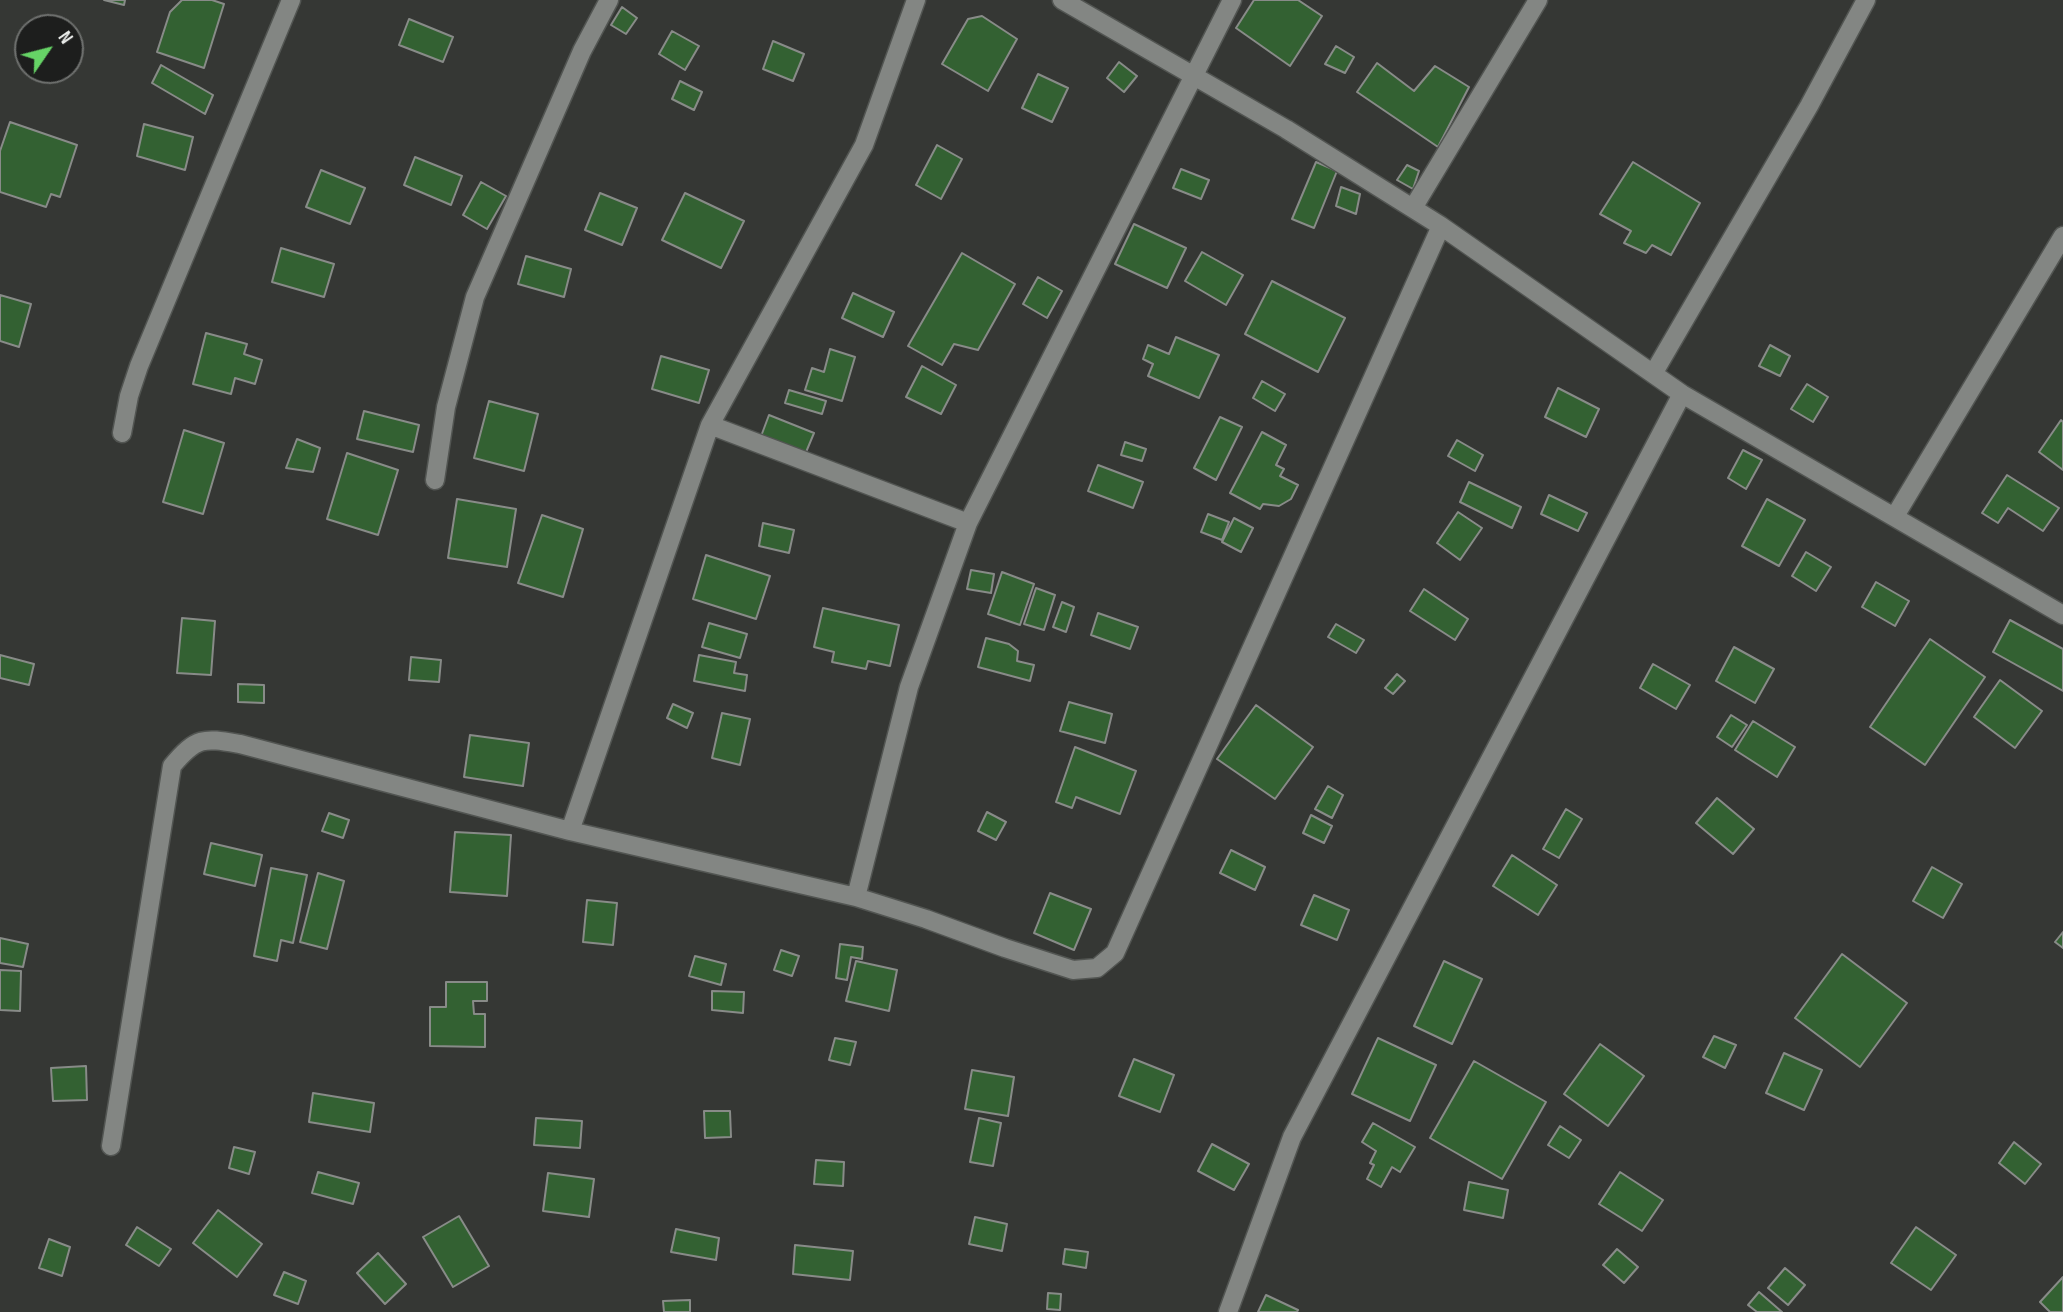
<!DOCTYPE html>
<style>
body{margin:0}
#map{position:relative;width:2063px;height:1312px;overflow:hidden;background:#353734;font-family:"Sofia Sans Condensed",sans-serif}
canvas{display:block}
.north{position:absolute;left:14px;top:14px;width:70px;height:70px;box-sizing:border-box;background:#1d1e1d;border:2px solid #6f716f;border-radius:50%;rotate:55deg;font-size:19px;font-weight:700;line-height:28px;text-align:center;color:#ebedeb}
.north::after{content:'';display:block;margin:auto;width:24px;height:32px;background:#66d466;clip-path:polygon(50% 0,100% 100%,50% 72%,0 100%)}
</style>
<div id="map">
<canvas width="2063" height="1312"></canvas>
<div class="north">N</div>
</div>
<script>
const g = document.querySelector('canvas').getContext('2d');
g.lineJoin = 'round';
function fillPath(path, color) {
  g.fillStyle = color;
  g.fill(path, 'evenodd');
}
function stroke(path, color, width, dash) {
  g.strokeStyle = color;
  g.lineWidth = width;
  g.lineCap = dash ? 'butt' : 'round';
  g.setLineDash(dash || []);
  g.stroke(path);
}
const building = new Path2D(`
 M 104,0 L 125,0 L 124,5 Z
 M 182,0 L 212,0 L 224,4 L 204,68 L 157,52 L 170,12 Z
 M 1254,0 L 1298,0 L 1322,16 L 1290,66 L 1236,28 Z
 M 622,7 L 637,18 L 626,34 L 611,25 Z
 M 982,16 L 1017,39 L 988,91 L 942,64 L 968,19 Z
 M 409,19 L 453,37 L 443,62 L 399,45 Z
 M 672,31 L 699,46 L 685,70 L 659,54 Z
 M 773,41 L 804,54 L 793,81 L 763,69 Z
 M 1336,46 L 1354,57 L 1345,73 L 1325,64 Z
 M 1119,62 L 1137,76 L 1124,92 L 1107,78 Z
 M 1377,63 L 1414,91 L 1435,66 L 1469,87 L 1438,147 L 1357,92 Z
 M 161,65 L 213,95 L 205,114 L 152,83 Z
 M 1038,74 L 1068,88 L 1052,122 L 1022,108 Z
 M 680,81 L 702,92 L 694,110 L 672,99 Z
 M 10,122 L 77,145 L 60,197 L 51,194 L 46,207 L 0,192 L 0,151 Z
 M 144,124 L 193,137 L 185,170 L 137,156 Z
 M 937,145 L 962,159 L 941,199 L 916,185 Z
 M 415,157 L 462,176 L 451,205 L 404,185 Z
 M 1316,162 L 1337,171 L 1314,228 L 1292,219 Z
 M 1633,162 L 1700,203 L 1671,255 L 1652,245 L 1646,253 L 1624,243 L 1631,231 L 1600,214 Z
 M 1407,165 L 1419,171 L 1413,189 L 1397,180 Z
 M 1181,169 L 1209,180 L 1201,199 L 1173,188 Z
 M 321,170 L 365,188 L 350,224 L 306,207 Z
 M 481,182 L 506,196 L 487,229 L 463,215 Z
 M 1341,187 L 1360,194 L 1356,214 L 1336,206 Z
 M 600,193 L 637,208 L 622,245 L 585,230 Z
 M 685,193 L 744,221 L 721,268 L 662,240 Z
 M 1134,224 L 1186,248 L 1167,288 L 1115,264 Z
 M 281,248 L 334,264 L 324,297 L 272,282 Z
 M 1202,252 L 1243,275 L 1226,305 L 1185,281 Z
 M 962,253 L 1015,284 L 978,350 L 954,344 L 942,365 L 908,346 Z
 M 526,256 L 571,269 L 564,297 L 518,284 Z
 M 1038,277 L 1062,291 L 1047,318 L 1023,304 Z
 M 1272,281 L 1345,318 L 1318,372 L 1245,334 Z
 M 853,293 L 894,312 L 883,337 L 842,318 Z
 M 0,295 L 31,304 L 19,347 L 0,341 Z
 M 206,333 L 247,344 L 244,354 L 262,360 L 255,384 L 235,378 L 231,394 L 193,384 Z
 M 1176,337 L 1219,355 L 1199,398 L 1148,376 L 1153,364 L 1143,359 L 1148,345 L 1169,354 Z
 M 1770,345 L 1790,356 L 1780,376 L 1759,366 Z
 M 830,349 L 855,357 L 842,401 L 805,390 L 812,368 L 824,372 Z
 M 661,356 L 709,370 L 699,403 L 652,389 Z
 M 922,366 L 956,385 L 941,414 L 906,397 Z
 M 1262,381 L 1285,394 L 1275,411 L 1253,398 Z
 M 1807,384 L 1828,397 L 1813,422 L 1791,409 Z
 M 1558,388 L 1599,409 L 1586,437 L 1545,417 Z
 M 789,390 L 826,401 L 822,414 L 785,403 Z
 M 489,401 L 538,414 L 524,471 L 474,458 Z
 M 364,411 L 419,425 L 413,452 L 357,439 Z
 M 769,415 L 814,433 L 804,457 L 760,439 Z
 M 1220,417 L 1242,427 L 1216,480 L 1194,468 Z
 M 2061,420 L 2063,422 L 2063,470 L 2039,452 Z
 M 184,430 L 224,443 L 203,514 L 163,502 Z
 M 1262,432 L 1286,445 L 1276,465 L 1284,469 L 1280,476 L 1298,485 L 1291,499 L 1279,506 L 1263,504 L 1260,509 L 1230,493 Z
 M 297,439 L 320,448 L 313,472 L 286,468 Z
 M 1457,440 L 1483,455 L 1475,471 L 1448,456 Z
 M 1125,442 L 1146,449 L 1142,461 L 1121,455 Z
 M 1743,450 L 1762,460 L 1746,489 L 1728,478 Z
 M 347,453 L 398,470 L 378,535 L 327,519 Z
 M 1098,465 L 1143,482 L 1133,508 L 1088,491 Z
 M 2007,475 L 2059,508 L 2043,531 L 2008,508 L 1998,523 L 1982,513 Z
 M 1469,482 L 1521,507 L 1512,528 L 1460,502 Z
 M 1549,495 L 1587,513 L 1578,531 L 1541,514 Z
 M 457,499 L 516,509 L 507,567 L 448,558 Z
 M 1767,499 L 1805,520 L 1779,566 L 1742,546 Z
 M 1458,512 L 1482,528 L 1460,560 L 1437,543 Z
 M 1208,514 L 1229,522 L 1222,540 L 1201,532 Z
 M 542,515 L 583,529 L 563,597 L 518,583 Z
 M 1234,518 L 1253,528 L 1241,552 L 1222,542 Z
 M 763,523 L 794,530 L 789,553 L 759,546 Z
 M 1806,552 L 1831,567 L 1816,591 L 1792,576 Z
 M 706,555 L 770,576 L 756,619 L 693,599 Z
 M 971,570 L 994,574 L 991,593 L 967,589 Z
 M 1002,572 L 1034,584 L 1020,625 L 988,614 Z
 M 1876,582 L 1909,601 L 1895,626 L 1862,607 Z
 M 1036,588 L 1055,595 L 1044,630 L 1024,624 Z
 M 1424,589 L 1468,619 L 1455,640 L 1410,611 Z
 M 1062,602 L 1074,607 L 1066,632 L 1053,627 Z
 M 823,608 L 899,625 L 890,666 L 868,661 L 866,669 L 832,662 L 834,652 L 814,647 Z
 M 1098,613 L 1138,627 L 1130,649 L 1091,635 Z
 M 182,618 L 215,621 L 211,675 L 177,673 Z
 M 2010,620 L 2063,649 L 2063,691 L 1993,652 Z
 M 709,623 L 747,634 L 740,658 L 702,647 Z
 M 1336,624 L 1364,640 L 1356,653 L 1328,637 Z
 M 986,638 L 1009,644 L 1018,651 L 1017,661 L 1034,665 L 1030,681 L 978,667 Z
 M 1930,639 L 1985,677 L 1925,765 L 1870,727 Z
 M 1734,647 L 1774,669 L 1755,703 L 1716,681 Z
 M 0,655 L 34,664 L 29,685 L 0,678 Z
 M 699,655 L 736,662 L 734,673 L 747,675 L 745,691 L 694,681 Z
 M 411,657 L 441,660 L 439,682 L 409,680 Z
 M 1653,664 L 1690,685 L 1676,709 L 1640,688 Z
 M 1397,674 L 1405,681 L 1393,694 L 1385,688 Z
 M 2000,680 L 2042,711 L 2015,748 L 1974,717 Z
 M 238,684 L 264,685 L 264,703 L 238,702 Z
 M 1069,702 L 1112,714 L 1105,743 L 1060,731 Z
 M 673,704 L 693,713 L 687,728 L 667,718 Z
 M 1256,705 L 1313,747 L 1275,799 L 1217,759 Z
 M 722,713 L 750,719 L 740,765 L 712,758 Z
 M 1731,715 L 1747,725 L 1732,747 L 1717,737 Z
 M 1753,721 L 1795,747 L 1777,777 L 1735,750 Z
 M 470,735 L 529,743 L 523,786 L 464,777 Z
 M 1075,747 L 1136,771 L 1120,814 L 1076,797 L 1072,808 L 1056,802 Z
 M 1328,786 L 1343,795 L 1332,818 L 1315,809 Z
 M 1717,798 L 1754,829 L 1733,854 L 1696,823 Z
 M 1566,809 L 1582,819 L 1559,858 L 1543,849 Z
 M 987,812 L 1006,822 L 996,840 L 978,831 Z
 M 329,813 L 349,820 L 343,838 L 322,831 Z
 M 1311,815 L 1332,826 L 1324,843 L 1303,833 Z
 M 455,832 L 511,835 L 507,896 L 450,892 Z
 M 211,843 L 262,855 L 255,886 L 204,874 Z
 M 1231,850 L 1265,867 L 1255,890 L 1220,873 Z
 M 1512,855 L 1557,885 L 1538,915 L 1493,886 Z
 M 1932,867 L 1962,884 L 1943,918 L 1913,901 Z
 M 271,868 L 307,875 L 293,943 L 281,940 L 277,961 L 254,956 Z
 M 318,873 L 344,881 L 327,949 L 300,942 Z
 M 1050,893 L 1091,909 L 1074,950 L 1034,933 Z
 M 1314,895 L 1349,910 L 1337,940 L 1301,925 Z
 M 587,900 L 617,903 L 613,945 L 583,942 Z
 M 2063,932 L 2063,948 L 2055,942 Z
 M 0,938 L 28,944 L 23,967 L 0,963 Z
 M 840,944 L 863,947 L 862,959 L 851,957 L 847,980 L 836,978 Z
 M 781,950 L 799,956 L 792,976 L 774,970 Z
 M 1842,954 L 1907,1003 L 1860,1067 L 1795,1018 Z
 M 695,956 L 726,964 L 721,985 L 689,976 Z
 M 856,961 L 897,970 L 889,1011 L 846,1001 Z
 M 1444,961 L 1482,979 L 1452,1044 L 1414,1026 Z
 M 0,970 L 21,971 L 20,1011 L 0,1010 Z
 M 446,982 L 487,982 L 487,1001 L 473,1001 L 474,1014 L 485,1014 L 485,1047 L 430,1046 L 430,1007 L 446,1007 Z
 M 712,991 L 744,992 L 743,1013 L 712,1010 Z
 M 1714,1036 L 1736,1045 L 1725,1068 L 1703,1057 Z
 M 835,1038 L 856,1042 L 850,1065 L 829,1060 Z
 M 1378,1038 L 1436,1065 L 1410,1121 L 1352,1094 Z
 M 1600,1044 L 1644,1076 L 1608,1126 L 1564,1094 Z
 M 1784,1053 L 1822,1070 L 1804,1110 L 1766,1093 Z
 M 1134,1059 L 1174,1075 L 1160,1112 L 1119,1096 Z
 M 1474,1061 L 1546,1102 L 1502,1179 L 1430,1138 Z
 M 86,1066 L 87,1100 L 53,1101 L 51,1068 Z
 M 972,1070 L 1014,1077 L 1008,1116 L 965,1109 Z
 M 313,1093 L 374,1103 L 370,1132 L 309,1122 Z
 M 704,1111 L 730,1111 L 731,1137 L 705,1138 Z
 M 536,1118 L 582,1121 L 580,1148 L 534,1145 Z
 M 979,1118 L 1001,1123 L 993,1166 L 970,1162 Z
 M 1373,1123 L 1415,1147 L 1400,1172 L 1392,1167 L 1381,1187 L 1367,1179 L 1374,1165 L 1370,1163 L 1376,1151 L 1362,1142 Z
 M 1560,1126 L 1581,1140 L 1569,1158 L 1548,1145 Z
 M 2014,1142 L 2041,1164 L 2025,1184 L 1999,1163 Z
 M 1212,1144 L 1249,1164 L 1234,1190 L 1198,1171 Z
 M 234,1147 L 255,1152 L 249,1174 L 229,1168 Z
 M 816,1160 L 844,1162 L 843,1186 L 814,1184 Z
 M 318,1172 L 359,1183 L 353,1204 L 312,1193 Z
 M 1620,1172 L 1663,1200 L 1642,1231 L 1599,1204 Z
 M 548,1173 L 594,1179 L 589,1217 L 543,1211 Z
 M 1469,1182 L 1508,1190 L 1503,1218 L 1464,1210 Z
 M 218,1210 L 262,1244 L 237,1277 L 193,1243 Z
 M 459,1216 L 489,1266 L 453,1287 L 423,1237 Z
 M 975,1217 L 1007,1224 L 1002,1251 L 969,1244 Z
 M 137,1227 L 171,1249 L 159,1266 L 126,1245 Z
 M 1916,1227 L 1956,1255 L 1931,1290 L 1891,1263 Z
 M 676,1229 L 719,1238 L 716,1260 L 671,1252 Z
 M 49,1239 L 70,1247 L 62,1276 L 39,1268 Z
 M 795,1245 L 853,1251 L 850,1280 L 793,1274 Z
 M 1065,1249 L 1088,1252 L 1086,1268 L 1063,1264 Z
 M 1617,1249 L 1638,1267 L 1624,1283 L 1603,1265 Z
 M 378,1253 L 406,1284 L 385,1304 L 357,1273 Z
 M 1785,1268 L 1805,1285 L 1788,1305 L 1768,1288 Z
 M 284,1272 L 306,1281 L 298,1304 L 274,1295 Z
 M 2063,1277 L 2063,1312 L 2050,1312 L 2040,1302 Z
 M 1759,1292 L 1782,1312 L 1757,1312 L 1748,1305 Z
 M 1048,1293 L 1061,1294 L 1060,1310 L 1047,1309 Z
 M 1266,1295 L 1298,1310 L 1297,1312 L 1258,1312 Z
 M 690,1300 L 690,1312 L 664,1312 L 663,1301 Z`);
fillPath(building, '#336132');
stroke(building, '#888b88', 2);
const minor = new Path2D(`
 M 916,0 L 864,145 L 710,425 L 968,523
 M 1062,0 L 1286,129 L 1441,226 L 1682,394 L 2063,615
 M 1413,208 L 1538,0
 M 1653,374 L 1809,106 L 1866,0
 M 710,425 L 570,831 L 856,897 L 926,919 L 1005,948 L 1073,970 L 1097,968 L 1115,953 L 1441,226
 M 122,433 L 129,396 L 139,366 L 291,0
 M 435,480 L 446,407 L 475,297 L 582,51 L 609,0
 M 1895,516 L 2063,236
 M 856,897 L 909,687 L 968,523 L 1232,0
 M 111,1146 L 172,766 C 197,736 204,738 240,744 L 570,831
 M 1228,1312 L 1292,1137 L 1682,394`);
stroke(minor, '#525552', 21);
stroke(minor, '#838683', 18);
</script>
